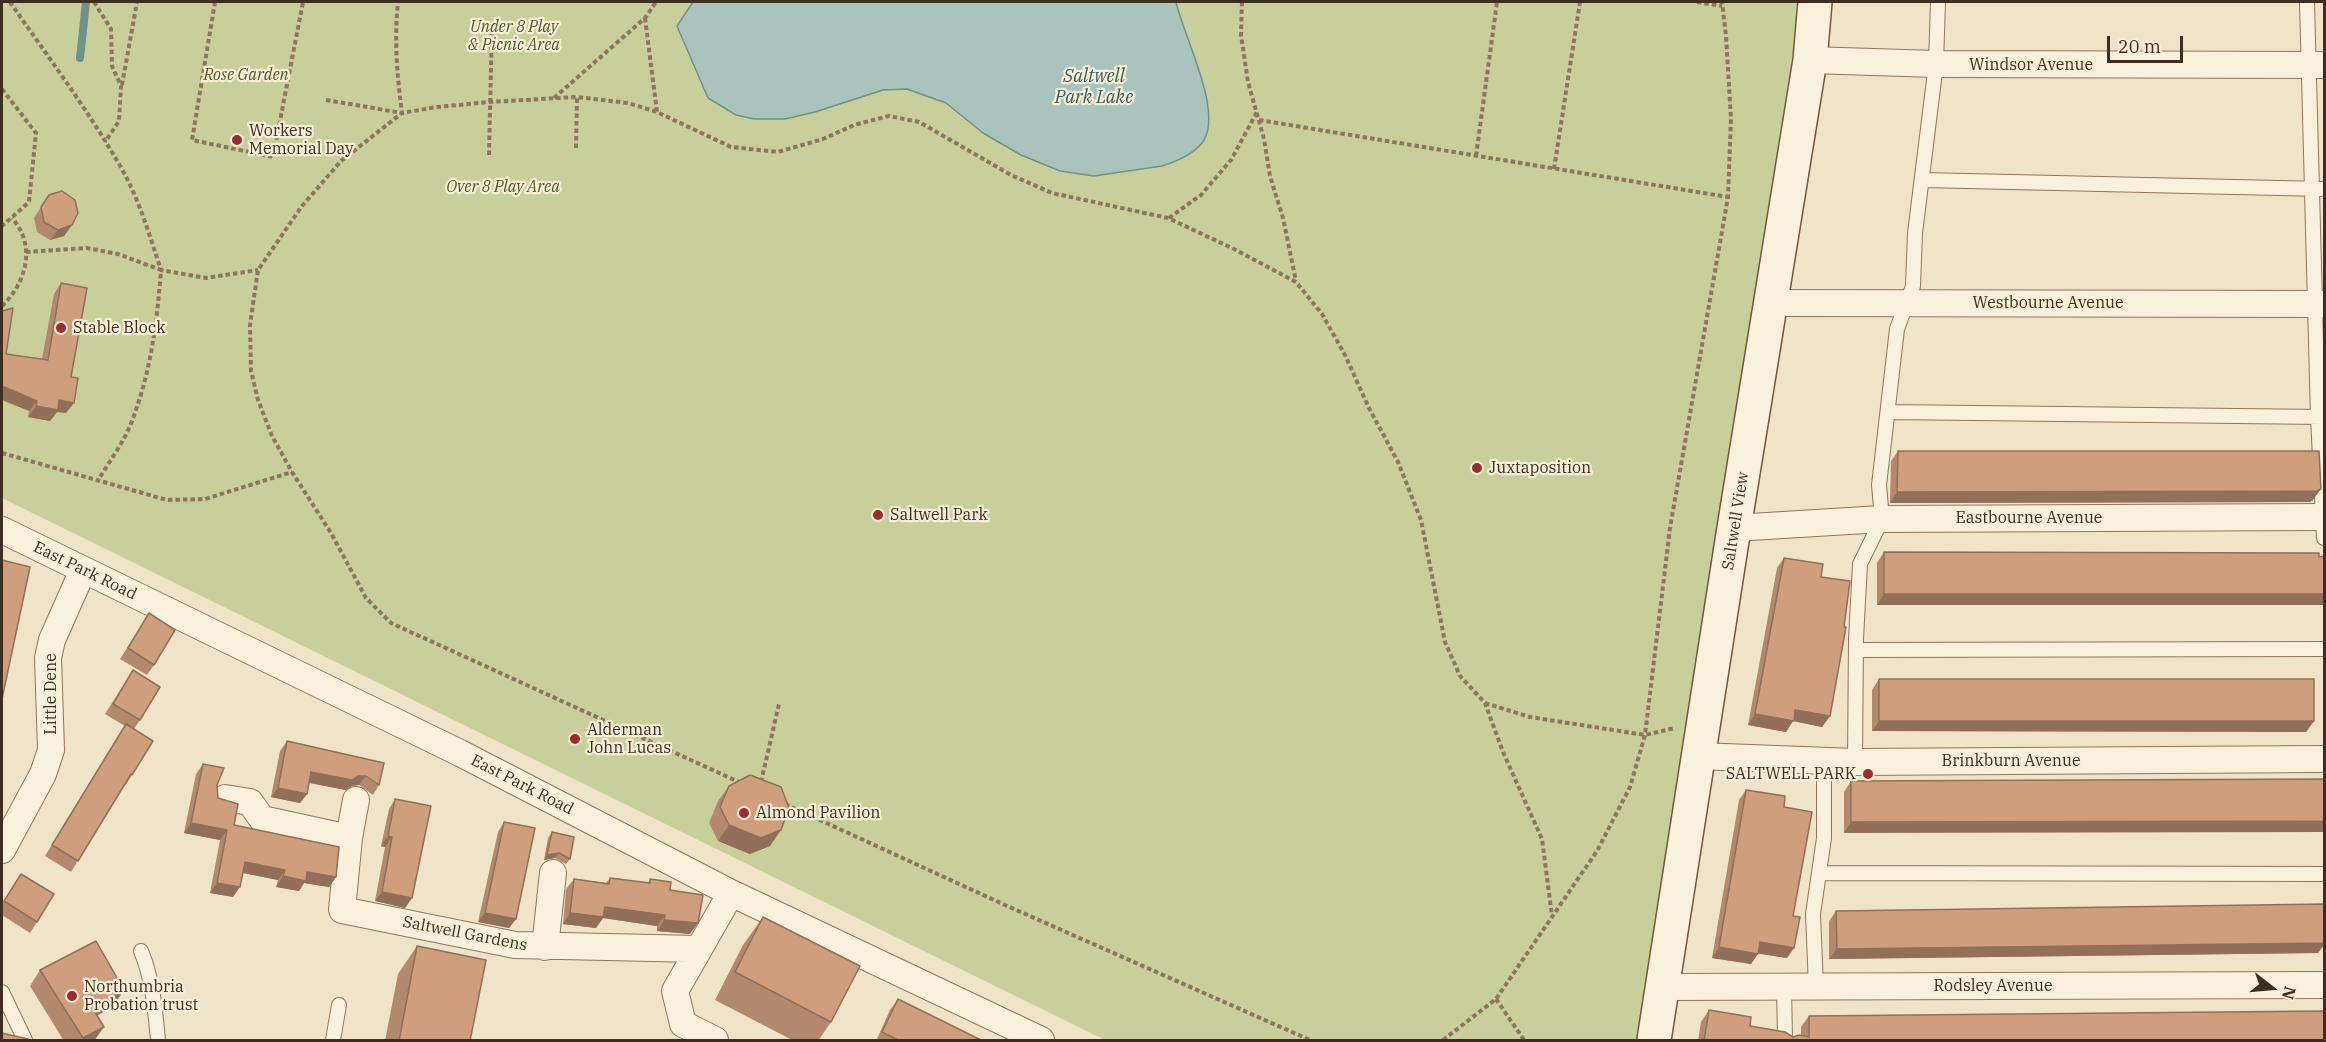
<!DOCTYPE html>
<style>
body{margin:0}
#map{position:relative;width:2326px;height:1042px;overflow:hidden;background:#f0e4c8;font-family:"IBM Plex Serif",serif}
canvas{display:block}
.frame{position:absolute;inset:0;border:3px solid #3d2e20;pointer-events:none}
.north{position:absolute;left:2242px;top:958px;width:60px;height:60px;-webkit-text-stroke:4px #f7eed8;paint-order:stroke;rotate:106deg;font-size:16px;font-weight:700;line-height:24px;text-align:center;color:#3d2e20}
.north::after{content:'';display:block;margin:auto;width:21px;height:27px;background:#3d2e20;clip-path:polygon(50% 0,100% 100%,50% 72%,0 100%)}
.scale{position:absolute;left:2107px;top:36px;width:76px;height:27px;box-sizing:border-box;border:3px solid #3d2e20;border-top:0;padding-left:8px;font-size:18px;line-height:21px;white-space:nowrap;color:#3d2e20;-webkit-text-stroke:4px #f7eed8;paint-order:stroke}
</style>
<div id="map">
<canvas width="2326" height="1042"></canvas>
<div class="frame"></div>
<div class="north">N</div>
<div class="scale">20 m</div>
</div>
<script>
const g = document.querySelector('canvas').getContext('2d');
g.lineJoin = 'round';
function fillPath(path, color) {
  g.fillStyle = color;
  g.fill(path, 'evenodd');
}
function stroke(path, color, width, dash) {
  g.strokeStyle = color;
  g.lineWidth = width;
  g.lineCap = dash ? 'butt' : 'round';
  g.setLineDash(dash || []);
  g.stroke(path);
}
function drawText(font, color, halo, rows, align = 'center') {
  g.font = font + ' "IBM Plex Serif",serif';
  g.lineWidth = 4.5;
  g.setLineDash([]);
  g.textBaseline = 'middle';
  g.strokeStyle = halo;
  g.fillStyle = color;
  for (const [text, x, y, turn = 0] of rows) {
    g.save();
    g.translate(x, y);
    g.rotate((+turn || 0) * Math.PI / 180);
    g.textAlign = isNaN(turn) ? turn : align;
    if (halo) g.strokeText(text, 0, 0);
    g.fillText(text, 0, 0);
    g.restore();
  }
}
fillPath(new Path2D(`
 M 2,2 L 1796,2 L 1796,33 L 1683,741 L 1639,1040 L 1105,1040 L 2,498 Z`), '#c9cf9b');
const water = new Path2D(`
 M 693,2 L 1176,2 C 1183,35 1225,114 1202,143 C 1193,154 1175,162 1162,166 L 1094,176 L 1060,171 L 1021,155 L 983,133 L 946,103 L 907,89 L 883,90 L 815,112 L 785,119 L 754,119 L 736,115 L 708,98 L 677,26 Z`);
fillPath(water, '#a9c4bc');
stroke(water, '#6f938a', 1.5);
stroke(new Path2D(`
 M 80,58 L 86,2`), '#6f938a', 8);
const lane = new Path2D(`
 M 2307,2 L 2318,417 L 2324,538
 M 1922,180 L 2324,189
 M 1888,412 L 2324,417
 M 1856,650 L 2324,649
 M 1855,762 L 1856,639 L 1860,564 L 1882,519 L 1879,485 L 1897,329 L 1913,286 L 1915,233 L 1936,64 L 1938,2
 M 1819,873 L 2324,874
 M 141,951 C 153,980 155,1009 158,1040
 M 1784,987 L 1785,1040
 M 1816,987 L 1813,914 L 1824,838 L 1824,760
 M 2,992 L 25,1040
 M 333,1040 L 339,1005`);
const street = new Path2D(`
 M 1810,60 L 1936,64 L 2324,65
 M 1771,303 L 2324,304
 M 1734,528 L 1882,519 L 2324,517
 M 2,530 L 460,753 L 731,893 L 1041,1040
 M 1698,756 L 1855,762 L 2324,759
 M 225,798 L 250,802 L 262,819 L 349,838
 M 356,800 L 349,838 L 342,910 L 515,945 L 699,949
 M 2,850 L 43,774 L 51,750 L 48,658 L 52,640 L 83,570
 M 545,947 L 553,873
 M 1662,987 L 2324,985
 M 715,1040 L 683,1024 L 675,991 L 731,893`);
const secondary = new Path2D(`
 M 1654,1040 L 1734,528 L 1810,60 L 1815,2`);
stroke(lane, '#8d765c', 16);
stroke(street, '#8d765c', 28);
stroke(secondary, '#6f573f', 36);
stroke(new Path2D(`
 M 10,2 C 48,57 89,111 123,171 C 140,202 150,237 161,270 L 206,278 L 258,270
 M 94,2 L 111,29 L 112,66 L 121,86 L 119,121 L 105,142
 M 215,2 L 192,140 L 273,157 L 303,2
 M 1242,2 L 1241,35 L 1248,82 L 1264,139 L 1270,176 L 1283,218 L 1296,281
 M 1697,2 L 1722,6
 M 645,18 L 657,112
 M 122,85 L 137,2
 M 2,89 L 36,133 L 29,202 L 2,226
 M 554,98 L 645,18 L 656,2
 M 326,100 L 402,113 C 397,75 394,40 398,2
 M 1259,120 L 1728,197
 M 576,148 L 577,97
 M 489,155 L 492,24
 M 1476,156 L 1497,2
 M 1554,169 L 1580,2
 M 1169,218 L 1201,195 L 1231,160 L 1257,112
 M 26,252 L 87,248 L 118,254 L 161,270 C 157,322 151,371 132,421 C 124,442 109,462 97,482
 M 2,306 C 26,283 37,246 12,218
 M 2,453 L 167,500 L 205,499 L 292,472
 M 1485,703 L 1530,717 L 1645,735 L 1675,728
 M 761,782 L 779,704
 M 741,783 L 391,623 L 366,598 L 331,533 L 292,472 L 272,436 L 258,400 L 251,371 L 250,325 L 258,270 L 302,206 L 341,161 L 402,113 L 437,107 L 489,102 L 577,97 L 628,103 L 657,112 L 731,147 L 778,152 L 823,139 L 854,125 L 889,116 L 919,122 L 1011,175 L 1052,193 L 1168,218 L 1234,249 L 1296,282 L 1322,314 L 1345,355 L 1369,408 L 1398,462 L 1421,520 L 1445,642 L 1460,676 L 1485,703 L 1503,752 L 1542,839 L 1552,916
 M 785,804 L 1005,905 L 1310,1040
 M 1496,999 L 1524,1040
 M 1443,1040 L 1496,999 L 1597,851 L 1630,787 L 1645,735 L 1670,528 L 1728,197 L 1731,119 L 1726,36 L 1722,2`), '#8d765c', 4, [4.5, 3]);
stroke(lane, '#faf1dc', 14);
stroke(street, '#faf1dc', 26);
stroke(secondary, '#faf1dc', 33);
fillPath(new Path2D(`
 M 49,195 L 72,225 L 64,236 L 50,240 L 37,232 L 34,218 Z
 M 61,283 L 71,377 L 66,413 L 57,412 L 50,421 L 28,417 L 29,411 L 6,354 L 42,359 L 54,294 Z
 M 1898,451 L 2313,500 L 2310,502 L 1890,503 L 1891,461 Z
 M 1884,552 L 2325,556 L 2325,605 L 1877,605 L 1877,563 Z
 M 1784,558 L 1821,577 L 1830,716 L 1822,727 L 1793,721 L 1786,732 L 1748,725 L 1777,568 Z
 M 149,613 L 154,665 L 147,675 L 120,659 Z
 M 133,670 L 140,720 L 134,729 L 132,775 L 125,786 L 124,785 L 71,872 L 45,856 L 125,726 L 105,714 Z
 M 1879,679 L 2314,721 L 2306,732 L 1872,731 L 1872,690 Z
 M 287,741 L 384,763 L 379,785 L 373,795 L 359,785 L 352,786 L 346,790 L 309,783 L 307,794 L 300,803 L 271,797 L 280,751 Z
 M 203,764 L 217,785 L 218,798 L 234,825 L 336,877 L 329,887 L 304,883 L 299,891 L 276,887 L 278,880 L 243,873 L 233,897 L 210,893 L 220,840 L 184,833 L 196,774 Z
 M 1851,781 L 2324,781 L 1844,833 L 1844,792 Z
 M 729,786 L 770,846 L 750,854 L 718,841 L 709,823 L 718,801 Z
 M 1746,790 L 1784,807 L 1793,916 L 1787,958 L 1758,953 L 1751,964 L 1712,958 L 1739,800 Z
 M 395,799 L 412,898 L 405,908 L 375,901 L 385,847 L 381,846 L 389,809 Z
 M 504,822 L 516,919 L 509,928 L 478,922 L 498,832 Z
 M 552,832 L 570,859 L 566,864 L 555,858 L 544,860 L 548,838 Z
 M 21,874 L 37,922 L 30,933 L 2,915 L 2,904 Z
 M 610,878 L 648,883 L 650,879 L 670,890 L 690,934 L 657,931 L 657,926 L 603,918 L 596,928 L 563,924 L 566,889 L 574,879 L 606,883 Z
 M 2325,904 L 2325,944 L 2318,953 L 1829,959 L 1829,921 L 1836,911 Z
 M 763,917 L 831,1022 L 818,1041 L 794,1041 L 715,1000 L 743,945 Z
 M 417,946 L 470,1041 L 385,1041 L 398,974 Z
 M 40,970 L 124,990 L 113,1006 L 97,1016 L 94,1041 L 64,1041 L 30,986 Z
 M 898,999 L 983,1041 L 876,1041 L 890,1010 Z
 M 1709,1010 L 1750,1026 L 1793,1037 L 1801,1035 L 1801,1027 L 1809,1016 L 2325,1041 L 1698,1041 L 1701,1022 Z`), '#b2896c');
fillPath(new Path2D(`
 M 72,225 L 64,236 L 50,240 L 58,230 Z
 M 2,386 L 37,401 L 29,411 L 2,400 Z
 M 59,400 L 74,403 L 66,413 L 57,412 L 50,421 L 28,417 L 36,406 Z
 M 2321,489 L 2313,500 L 2310,502 L 1890,503 L 1897,492 Z
 M 1884,594 L 2325,594 L 2325,605 L 1877,605 Z
 M 1795,710 L 1830,716 L 1822,727 L 1793,721 L 1786,732 L 1748,725 L 1755,714 Z
 M 1879,721 L 2314,721 L 2306,732 L 1872,731 Z
 M 311,772 L 358,776 L 366,776 L 359,785 L 352,786 L 346,790 L 305,782 Z
 M 278,788 L 307,794 L 300,803 L 271,797 Z
 M 2325,821 L 2325,832 L 1844,833 L 1851,822 Z
 M 191,823 L 227,830 L 220,840 L 184,833 Z
 M 729,825 L 781,830 L 770,846 L 750,854 L 718,841 Z
 M 388,836 L 392,837 L 385,847 L 381,846 Z
 M 559,853 L 555,858 L 544,860 L 547,855 Z
 M 245,862 L 285,870 L 278,880 L 238,872 Z
 M 307,872 L 336,877 L 329,887 L 304,883 L 299,891 L 276,887 L 283,876 Z
 M 217,883 L 240,887 L 233,897 L 210,893 Z
 M 382,892 L 412,898 L 405,908 L 375,901 Z
 M 605,907 L 665,915 L 657,926 L 603,918 L 596,928 L 563,924 L 570,913 Z
 M 485,913 L 516,919 L 509,928 L 478,922 Z
 M 664,920 L 698,923 L 690,934 L 657,931 Z
 M 1760,942 L 1794,948 L 1787,958 L 1753,953 Z
 M 2325,943 L 2318,953 L 1829,959 L 1837,949 Z
 M 1719,947 L 1758,954 L 1751,964 L 1712,958 Z
 M 124,990 L 113,1006 L 82,1024 L 93,1009 Z
 M 104,1027 L 94,1041 L 81,1041 L 83,1038 Z`), '#916f58');
const building = new Path2D(`
 M 62,191 L 75,200 L 78,213 L 72,225 L 58,230 L 44,222 L 41,207 L 49,195 Z
 M 61,283 L 87,288 L 71,377 L 78,378 L 74,403 L 59,400 L 58,410 L 36,406 L 37,401 L 2,386 L 2,311 L 13,308 L 6,354 L 48,360 Z
 M 1898,451 L 2319,451 L 2321,489 L 2317,491 L 1897,492 Z
 M 1884,552 L 2319,553 L 2319,557 L 2325,556 L 2325,594 L 1884,594 Z
 M 1784,558 L 1823,564 L 1821,577 L 1850,581 L 1844,627 L 1846,627 L 1830,716 L 1795,710 L 1794,721 L 1755,714 Z
 M 2,560 L 30,567 L 2,699 Z
 M 149,613 L 175,630 L 154,665 L 128,648 Z
 M 133,670 L 160,687 L 140,720 L 113,704 Z
 M 1879,679 L 2314,679 L 2314,721 L 1879,721 Z
 M 126,724 L 153,741 L 132,775 L 131,774 L 78,861 L 52,845 Z
 M 287,741 L 384,763 L 379,785 L 366,776 L 358,776 L 352,780 L 311,772 L 307,794 L 278,788 Z
 M 203,764 L 224,768 L 217,785 L 218,798 L 238,804 L 234,825 L 339,847 L 336,877 L 307,872 L 306,881 L 283,876 L 285,870 L 245,862 L 240,887 L 217,883 L 227,830 L 191,823 Z
 M 750,775 L 781,787 L 789,808 L 781,830 L 761,838 L 729,825 L 720,807 L 729,786 Z
 M 2324,779 L 2324,781 L 2325,781 L 2325,821 L 1851,822 L 1851,781 Z
 M 1746,790 L 1785,796 L 1784,807 L 1812,812 L 1793,916 L 1800,917 L 1794,948 L 1760,942 L 1758,954 L 1719,947 Z
 M 395,799 L 431,806 L 412,898 L 382,892 L 392,837 L 388,836 Z
 M 504,822 L 535,828 L 516,919 L 485,913 Z
 M 552,832 L 574,837 L 570,859 L 559,853 L 547,855 Z
 M 21,874 L 54,894 L 37,922 L 4,901 Z
 M 610,878 L 650,883 L 650,879 L 671,882 L 670,890 L 703,895 L 698,923 L 664,920 L 665,915 L 605,907 L 603,917 L 570,913 L 574,879 L 609,884 Z
 M 2325,904 L 2325,943 L 1837,949 L 1836,911 Z
 M 763,917 L 860,966 L 831,1022 L 735,972 Z
 M 96,941 L 124,990 L 93,1009 L 104,1027 L 83,1038 L 40,970 Z
 M 417,946 L 486,960 L 470,1041 L 399,1041 Z
 M 898,999 L 983,1041 L 900,1041 L 882,1032 Z
 M 1709,1010 L 1751,1017 L 1750,1026 L 1785,1032 L 1793,1037 L 1799,1035 L 1809,1037 L 1809,1016 L 2325,1011 L 2325,1041 L 1704,1041 Z
 M 2,1033 L 28,1039 L 28,1041 L 2,1041 Z`);
fillPath(building, '#cf9f7d');
stroke(building, '#916f58', 1.5);
for (const [x, y, r, color] of [
 [237,140,6,"#9e2a2b"],
 [61,328,6,"#9e2a2b"],
 [1477,468,6,"#9e2a2b"],
 [878,515,6,"#9e2a2b"],
 [575,739,6,"#9e2a2b"],
 [1868,774,6,"#9e2a2b"],
 [744,813,6,"#9e2a2b"],
 [72,996,6,"#9e2a2b"]
]) {
  const dot = new Path2D();
  dot.arc(x, y, r, 0, 2 * Math.PI);
  g.fillStyle = color;
  g.fill(dot);
  stroke(dot, '#f7eed8', 2);
}
drawText('italic 16px', '#4d5a26', '#f7eed8', [
 ["Under 8 Play",514,27],
 ["& Picnic Area",514,45],
 ["Rose Garden",246,75],
 ["Over 8 Play Area",503,187]
]);
drawText('16px', '#3d2e20', '#f7eed8', [
 ["Windsor Avenue",2031,65],
 ["Westbourne Avenue",2048,303],
 ["Eastbourne Avenue",2029,518],
 ["Saltwell View",1736,521,-81],
 ["East Park Road",85,571,26],
 ["Little Dene",51,694,-90],
 ["Brinkburn Avenue",2011,761],
 ["East Park Road",522,785,27],
 ["Saltwell Gardens",465,934,11],
 ["Rodsley Avenue",1993,986]
]);
drawText('16px', '#3d2e20', '#f7eed8', [
 ["Workers",249,131],
 ["Memorial Day",249,149],
 ["Stable Block",73,328],
 ["Juxtaposition",1489,468],
 ["Saltwell Park",890,515],
 ["Alderman",587,730],
 ["John Lucas",587,748],
 ["SALTWELL PARK",1856,774,"right"],
 ["Almond Pavilion",756,813],
 ["Northumbria",84,987],
 ["Probation trust",84,1005]
], 'left');
drawText('italic 18px', '#2f5d5a', '#f7eed8', [
 ["Saltwell",1094,77],
 ["Park Lake",1094,98]
]);
</script>
